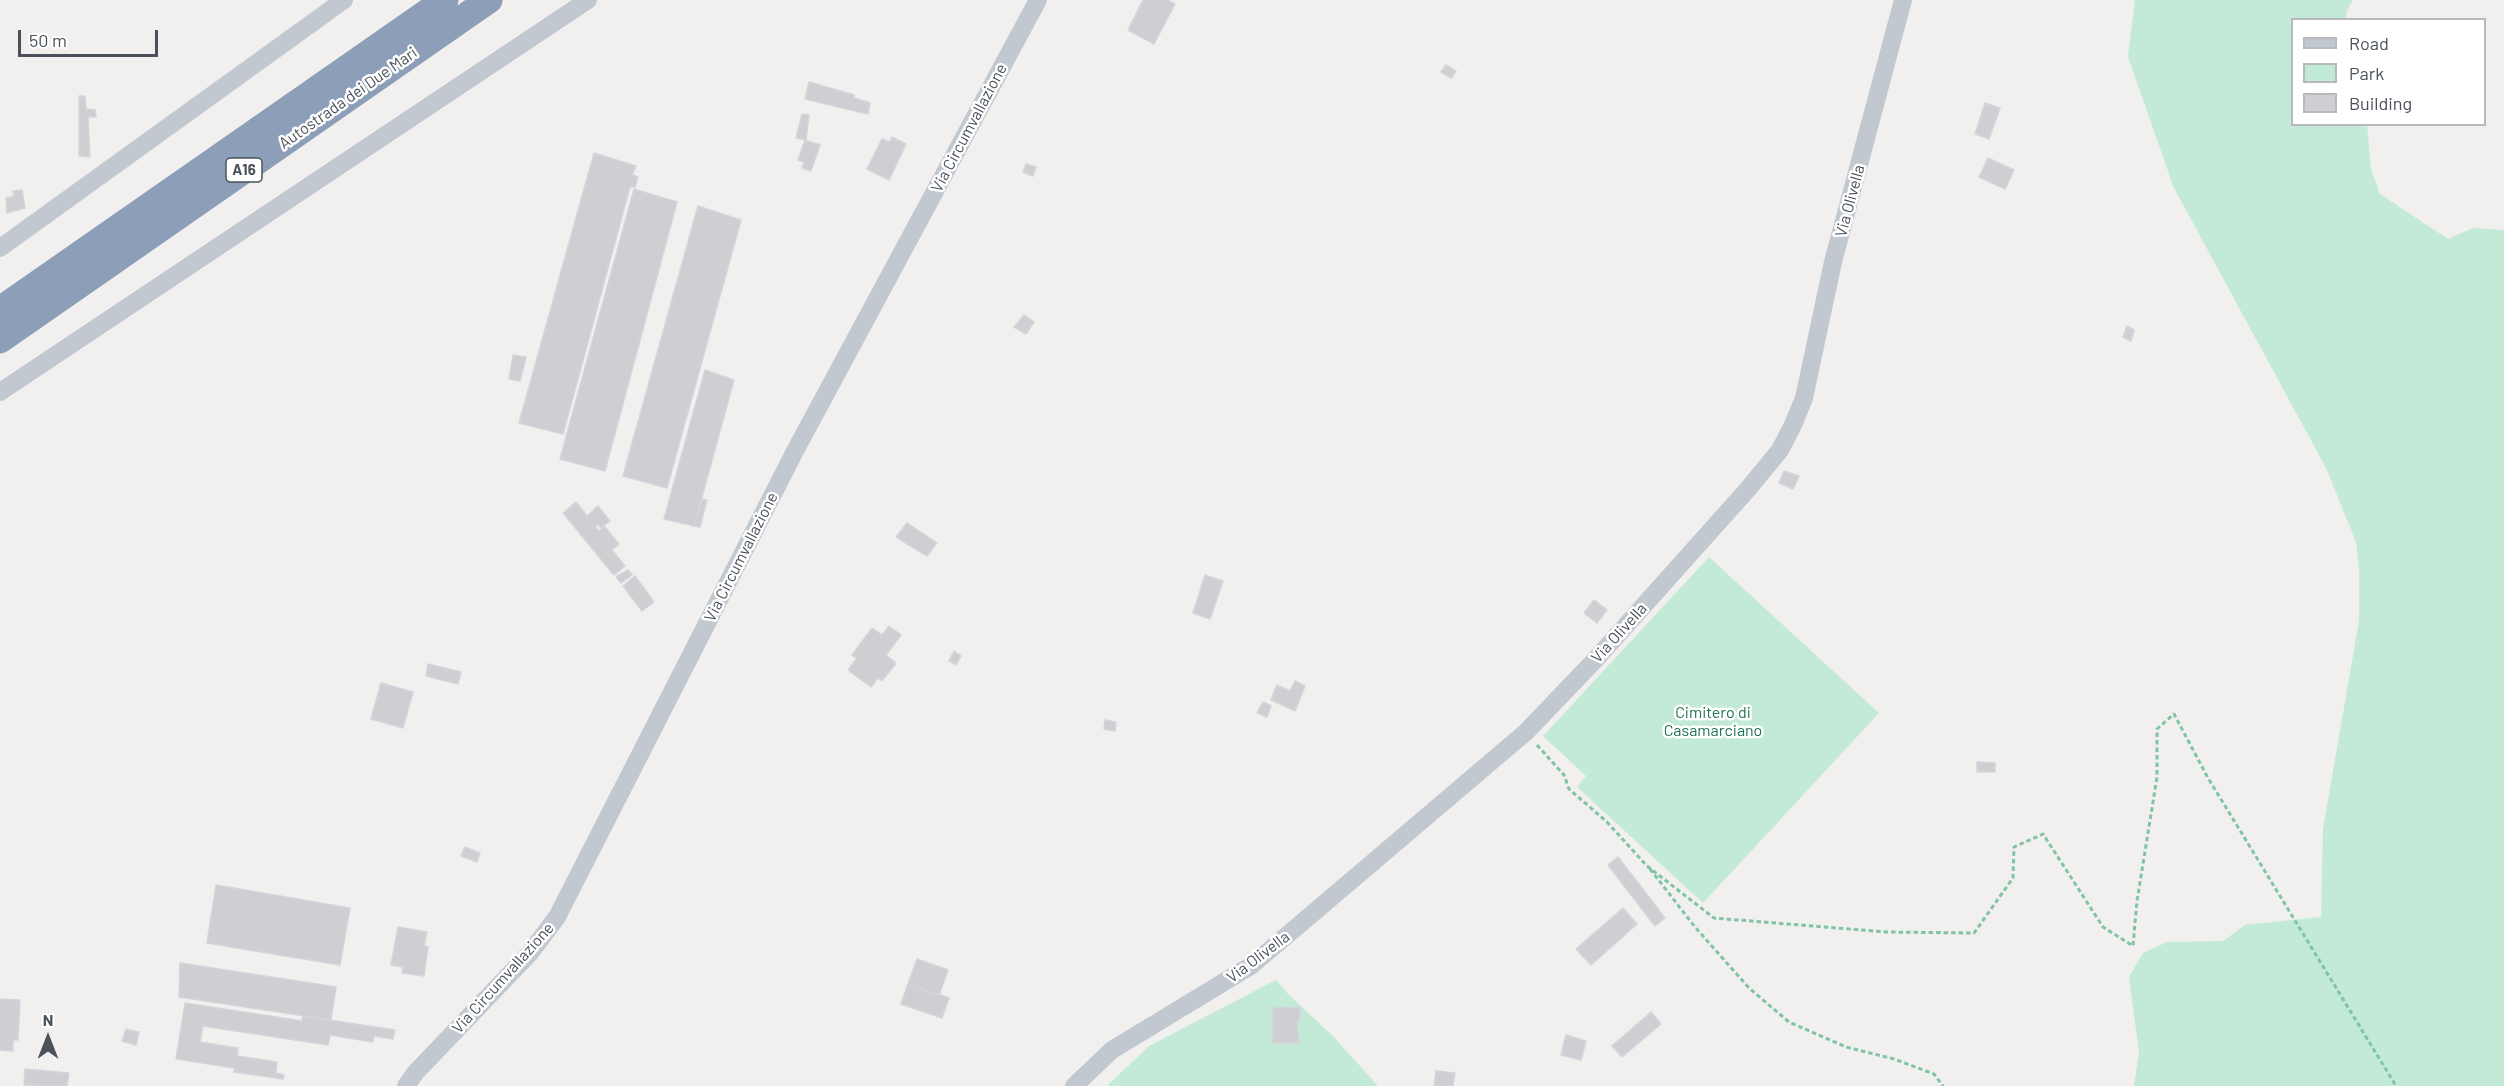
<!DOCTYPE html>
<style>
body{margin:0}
#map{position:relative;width:2504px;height:1086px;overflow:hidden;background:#f1f0ef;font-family:Barlow,sans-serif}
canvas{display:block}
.legend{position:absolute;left:2291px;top:18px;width:195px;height:108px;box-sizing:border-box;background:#fff;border:2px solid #b7b9bd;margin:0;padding:8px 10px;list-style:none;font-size:18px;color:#4a515a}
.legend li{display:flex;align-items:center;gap:12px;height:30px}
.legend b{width:30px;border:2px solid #b7b9bd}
.north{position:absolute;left:18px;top:1008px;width:60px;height:60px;-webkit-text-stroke:4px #fff;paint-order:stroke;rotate:0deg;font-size:16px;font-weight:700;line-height:24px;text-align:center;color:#4a515a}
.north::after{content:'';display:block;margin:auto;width:21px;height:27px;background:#4a515a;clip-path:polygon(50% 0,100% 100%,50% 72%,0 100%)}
.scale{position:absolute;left:18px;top:30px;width:140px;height:27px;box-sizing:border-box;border:3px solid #4a515a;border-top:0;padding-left:8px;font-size:18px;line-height:21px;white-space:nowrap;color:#4a515a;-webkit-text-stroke:4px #fff;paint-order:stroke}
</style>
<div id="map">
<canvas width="2504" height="1086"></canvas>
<ul class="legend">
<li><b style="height:8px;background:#c2c8cf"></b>Road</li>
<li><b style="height:16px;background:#c3ead6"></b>Park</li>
<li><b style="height:16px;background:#ceced3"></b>Building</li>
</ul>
<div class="north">N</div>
<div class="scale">50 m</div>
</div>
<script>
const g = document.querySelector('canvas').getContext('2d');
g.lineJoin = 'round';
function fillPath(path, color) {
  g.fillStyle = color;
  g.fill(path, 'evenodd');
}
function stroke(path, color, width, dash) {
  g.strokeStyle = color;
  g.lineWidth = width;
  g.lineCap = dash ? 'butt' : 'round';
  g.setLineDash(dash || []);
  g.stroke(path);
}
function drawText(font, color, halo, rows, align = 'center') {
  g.font = font + ' Barlow,sans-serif';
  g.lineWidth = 5;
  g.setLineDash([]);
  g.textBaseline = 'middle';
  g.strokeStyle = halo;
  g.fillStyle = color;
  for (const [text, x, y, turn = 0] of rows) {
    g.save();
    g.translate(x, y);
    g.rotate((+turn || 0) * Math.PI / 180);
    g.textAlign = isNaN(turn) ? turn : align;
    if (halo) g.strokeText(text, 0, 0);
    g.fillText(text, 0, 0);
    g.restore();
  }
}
fillPath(new Path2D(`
 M 2135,0 L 2353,0 L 2347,11 L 2346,19 L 2292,20 L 2292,124 L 2367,125 L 2371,169 L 2380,194 L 2448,239 L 2473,228 L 2504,230 L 2504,1086 L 2134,1086 L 2139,1052 L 2129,977 L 2143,953 L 2167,942 L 2223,941 L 2245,925 L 2321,917 L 2323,829 L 2359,621 L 2359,569 L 2356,542 L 2326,468 L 2174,188 L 2128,57 Z
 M 1709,557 L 1879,713 L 1703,903 L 1577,787 L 1586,776 L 1543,736 Z
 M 1276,980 L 1289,995 L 1334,1037 L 1378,1086 L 1107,1086 L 1149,1046 Z`), '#c3ead6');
const building = new Path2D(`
 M 1143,0 L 1167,0 L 1175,4 L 1154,44 L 1128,30 Z
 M 1446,65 L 1456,71 L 1451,78 L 1441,72 Z
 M 809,82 L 854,95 L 854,98 L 870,103 L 868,114 L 805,99 Z
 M 79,96 L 85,96 L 86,109 L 95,110 L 96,117 L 88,117 L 90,157 L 79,156 Z
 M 1985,103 L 2000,108 L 1989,139 L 1975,134 Z
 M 802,114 L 809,115 L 806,140 L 796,138 Z
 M 892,137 L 906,144 L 889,180 L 867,169 L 882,139 L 890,142 Z
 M 805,140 L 820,145 L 811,171 L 802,168 L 804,162 L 798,160 Z
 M 594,153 L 636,166 L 632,175 L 638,177 L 635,187 L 630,187 L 563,434 L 519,423 Z
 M 1988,158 L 2014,170 L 2005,189 L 1979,177 Z
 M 1026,164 L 1036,167 L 1033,176 L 1023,172 Z
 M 634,189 L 677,202 L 605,471 L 560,459 Z
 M 22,190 L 25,208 L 7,213 L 6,198 L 14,196 L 13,191 Z
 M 698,206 L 741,220 L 667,488 L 623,476 Z
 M 1024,315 L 1034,322 L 1026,334 L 1014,327 Z
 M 2127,326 L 2134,330 L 2131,341 L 2123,337 Z
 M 513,355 L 526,357 L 520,381 L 509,379 Z
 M 705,370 L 734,380 L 694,526 L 664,519 Z
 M 1784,471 L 1799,476 L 1793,489 L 1779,483 Z
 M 701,499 L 707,500 L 700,527 L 694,526 Z
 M 576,502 L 587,516 L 598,506 L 610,521 L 601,528 L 598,524 L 595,527 L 599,531 L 605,527 L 619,544 L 612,550 L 625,566 L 614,575 L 563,513 Z
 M 907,523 L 937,543 L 927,556 L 896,537 Z
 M 628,570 L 632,575 L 621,583 L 616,577 Z
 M 1205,575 L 1223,581 L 1210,619 L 1193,613 Z
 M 635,576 L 654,602 L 642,611 L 623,586 Z
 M 1594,600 L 1607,610 L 1597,623 L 1584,613 Z
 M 889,626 L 901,635 L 886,655 L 896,663 L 882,681 L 878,678 L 871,687 L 848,670 L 857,658 L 852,655 L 872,628 L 882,635 Z
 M 954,651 L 961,656 L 956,665 L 949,661 Z
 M 428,664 L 461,672 L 458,684 L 426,676 Z
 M 1295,681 L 1305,686 L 1295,711 L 1271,700 L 1277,685 L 1290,691 Z
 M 381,683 L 413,692 L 403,728 L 371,719 Z
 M 1263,702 L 1271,706 L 1267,717 L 1257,713 Z
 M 1105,720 L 1116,722 L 1115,731 L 1104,729 Z
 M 1977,762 L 1995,763 L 1995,772 L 1977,772 Z
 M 465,847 L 480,853 L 477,862 L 461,856 Z
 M 1618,857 L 1665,918 L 1655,926 L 1608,865 Z
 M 216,885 L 350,908 L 340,965 L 207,943 Z
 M 1623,908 L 1637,924 L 1591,965 L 1576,949 Z
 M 398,927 L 427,932 L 424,946 L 428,947 L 424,976 L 402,973 L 403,967 L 391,965 Z
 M 917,959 L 948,970 L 939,995 L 908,984 Z
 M 180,963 L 336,987 L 331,1020 L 179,997 Z
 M 908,984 L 949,998 L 942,1018 L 901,1004 Z
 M 0,999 L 20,1000 L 18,1040 L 13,1040 L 13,1051 L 0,1050 Z
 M 185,1003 L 302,1021 L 303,1016 L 395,1030 L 393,1039 L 374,1036 L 373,1042 L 330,1035 L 328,1045 L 203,1026 L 200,1042 L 238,1048 L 237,1056 L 277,1062 L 276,1073 L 284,1075 L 283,1079 L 234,1072 L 235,1068 L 176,1059 Z
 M 1300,1007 L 1300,1020 L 1297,1022 L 1299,1043 L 1273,1043 L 1273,1008 Z
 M 1651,1012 L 1661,1024 L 1622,1057 L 1612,1046 Z
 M 126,1029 L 139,1032 L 136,1045 L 122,1041 Z
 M 1566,1035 L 1586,1041 L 1581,1060 L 1561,1055 Z
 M 25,1069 L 69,1073 L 67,1086 L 24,1085 Z
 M 1436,1071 L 1455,1073 L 1453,1086 L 1434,1086 Z`);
fillPath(building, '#ceced3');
stroke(building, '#d4d5da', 1.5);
stroke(new Path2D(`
 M 1537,745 L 1564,775 L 1569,789 L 1607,822 L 1647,866 L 1714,918 L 1886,932 L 1974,933 L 2013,878 L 2014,847 L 2043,834 L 2103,927 L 2133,946 L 2137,901 L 2157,777 L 2157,729 L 2174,714 L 2208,778 L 2396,1086
 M 1650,869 L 1695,927 L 1749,988 L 1789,1022 L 1846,1047 L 1894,1059 L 1934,1074 L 1943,1086`), '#80c3a8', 3, [4.5, 3]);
stroke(new Path2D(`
 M 0,248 L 344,0
 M 0,392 L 588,0
 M 406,1086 L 416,1072 L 530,953 L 557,917 L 795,451 L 1038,0
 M 1074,1086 L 1112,1050 L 1252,965 L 1526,732 L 1595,660 L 1748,489 L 1780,450 L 1793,425 L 1804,398 L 1833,262 L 1903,0`), '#c2c8cf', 18);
stroke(new Path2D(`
 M 0,310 L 445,0
 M 0,340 L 489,0`), '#8d9eb8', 27);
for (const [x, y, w] of [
 [244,170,36]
]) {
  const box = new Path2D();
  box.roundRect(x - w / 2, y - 12, w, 24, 4.5);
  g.fillStyle = '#fff';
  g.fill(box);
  stroke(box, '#4a515a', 1.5);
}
drawText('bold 15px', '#4a515a', null, [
 ["A16",244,170]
]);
drawText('16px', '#4a515a', '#fff', [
 ["Autostrada dei Due Mari",348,98,-35],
 ["Via Circumvallazione",969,128,-62],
 ["Via Olivella",1850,201,-75],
 ["Via Circumvallazione",741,557,-63],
 ["Via Olivella",1619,633,-48],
 ["Via Olivella",1258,957,-37],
 ["Via Circumvallazione",503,978,-48]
]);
drawText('16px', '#237353', '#fff', [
 ["Cimitero di",1713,713],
 ["Casamarciano",1713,731]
]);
</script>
